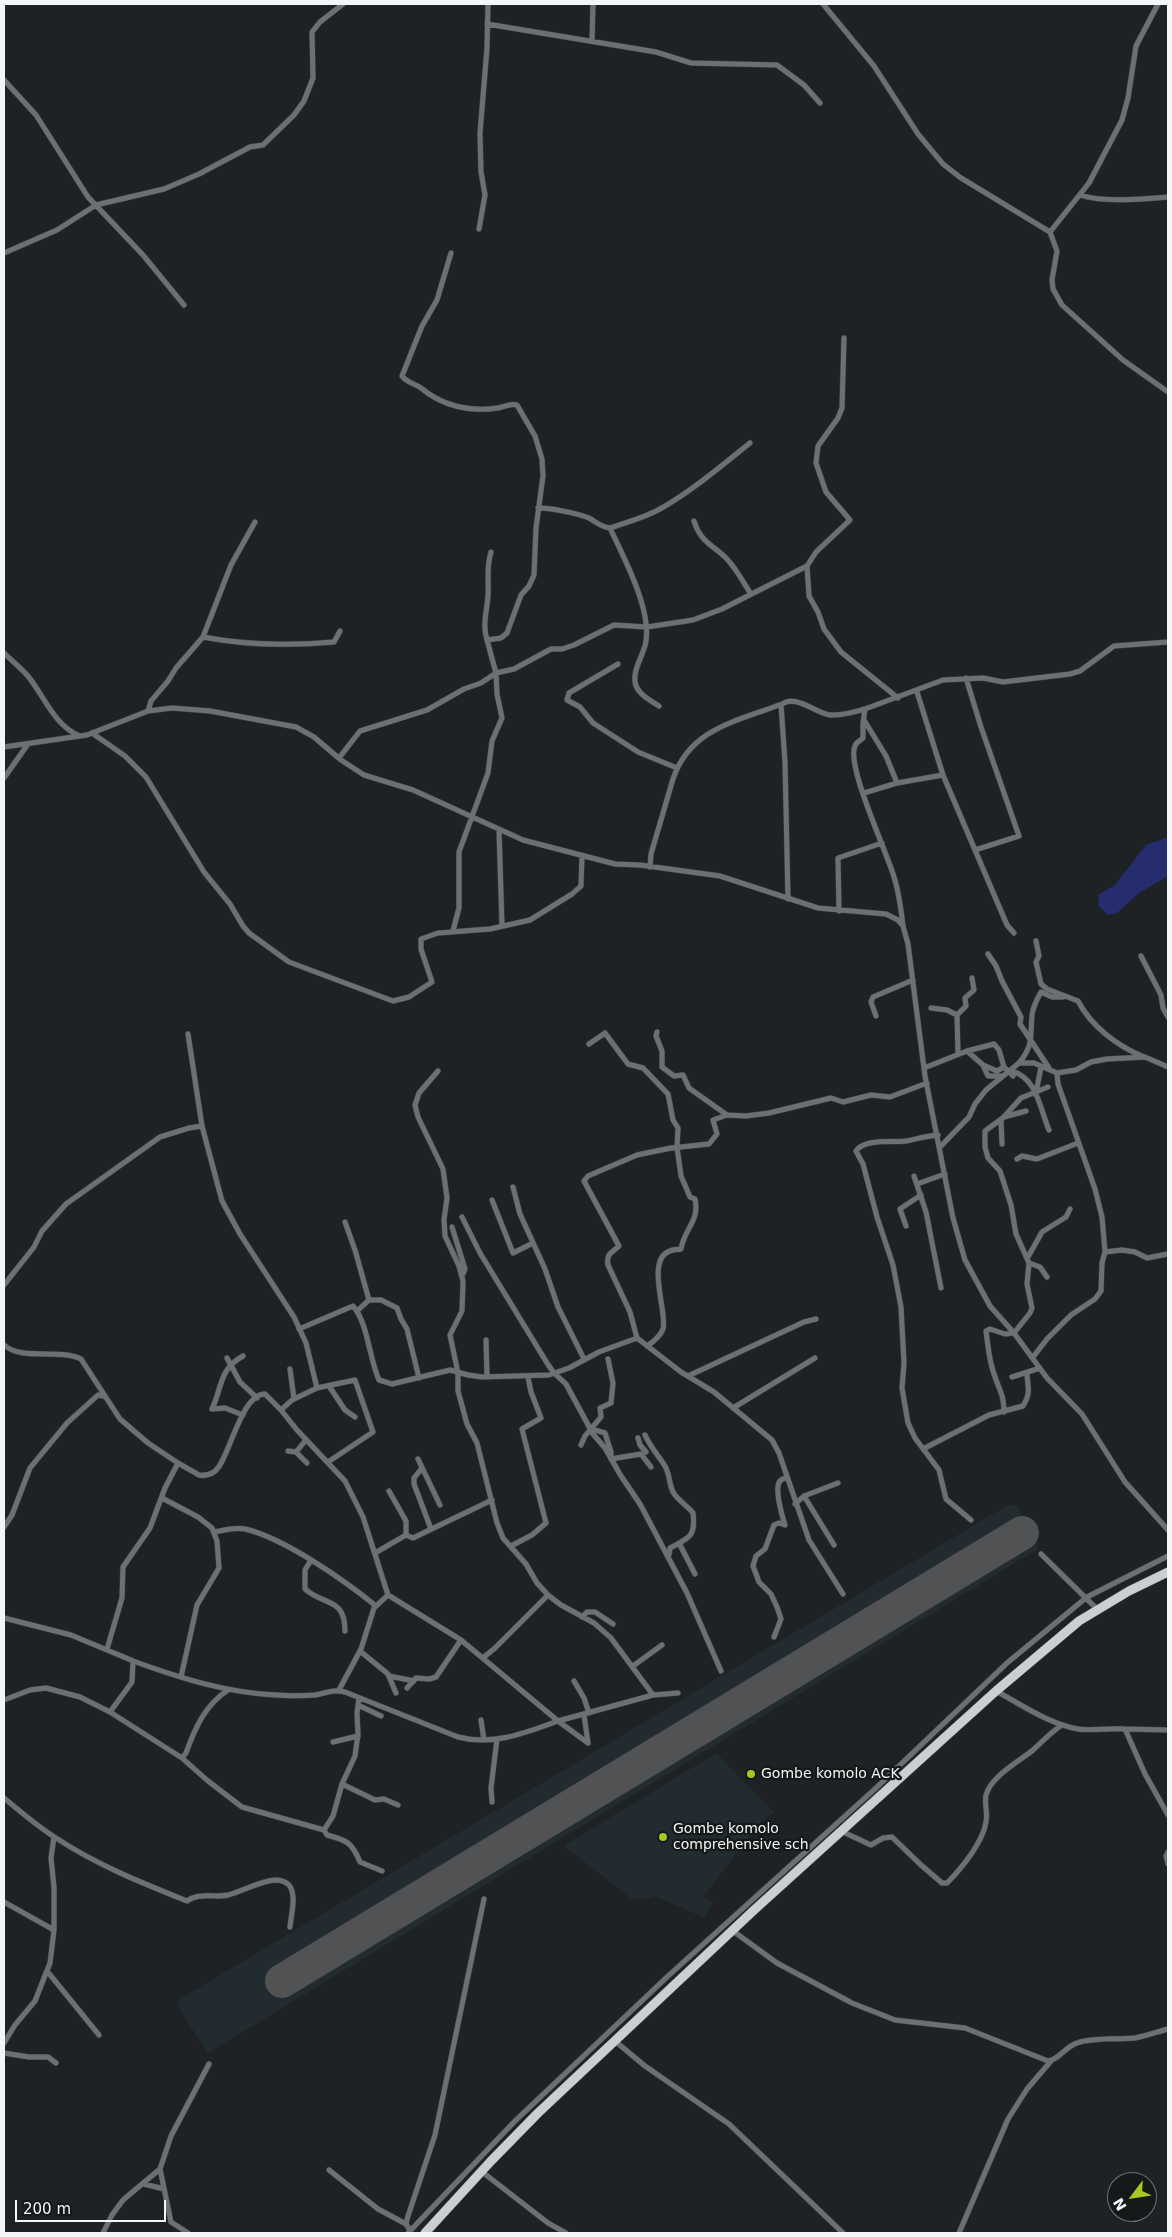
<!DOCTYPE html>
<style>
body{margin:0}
#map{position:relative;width:1172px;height:2237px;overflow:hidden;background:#1f2224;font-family:"DejaVu Sans",sans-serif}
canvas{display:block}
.frame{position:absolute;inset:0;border:5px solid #f3f5f6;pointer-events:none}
.north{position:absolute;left:1107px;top:2172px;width:50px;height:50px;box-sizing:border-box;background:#15191a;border:1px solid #6e7172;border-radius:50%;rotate:239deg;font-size:14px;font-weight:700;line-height:20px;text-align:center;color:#f3f5f6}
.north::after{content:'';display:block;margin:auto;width:18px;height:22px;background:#a6c821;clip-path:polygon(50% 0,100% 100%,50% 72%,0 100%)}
.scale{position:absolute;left:15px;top:2200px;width:151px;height:22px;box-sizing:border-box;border:2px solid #f3f5f6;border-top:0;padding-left:6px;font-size:15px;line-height:18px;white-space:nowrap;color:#f3f5f6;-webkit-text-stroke:4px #15191a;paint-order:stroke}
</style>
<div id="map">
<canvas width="1172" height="2237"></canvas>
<div class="frame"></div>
<div class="north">N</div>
<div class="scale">200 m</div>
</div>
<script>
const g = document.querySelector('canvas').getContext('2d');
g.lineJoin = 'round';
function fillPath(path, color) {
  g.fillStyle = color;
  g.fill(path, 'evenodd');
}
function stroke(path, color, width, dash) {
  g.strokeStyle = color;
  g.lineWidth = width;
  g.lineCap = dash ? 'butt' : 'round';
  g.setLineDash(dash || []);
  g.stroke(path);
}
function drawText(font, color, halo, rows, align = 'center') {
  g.font = font + ' "DejaVu Sans",sans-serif';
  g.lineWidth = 4.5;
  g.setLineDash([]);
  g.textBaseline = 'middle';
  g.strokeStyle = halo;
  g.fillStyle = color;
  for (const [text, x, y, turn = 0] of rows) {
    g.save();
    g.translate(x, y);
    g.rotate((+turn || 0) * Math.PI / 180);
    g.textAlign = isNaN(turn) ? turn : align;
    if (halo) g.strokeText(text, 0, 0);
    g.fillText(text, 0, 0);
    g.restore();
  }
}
fillPath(new Path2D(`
 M 1008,1505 L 1017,1506 L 1036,1536 L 1038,1549 L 208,2053 L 178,2007 L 180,1999 Z
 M 716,1753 L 774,1812 L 760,1823 L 703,1897 L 713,1902 L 705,1918 L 655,1896 L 642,1900 L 632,1899 L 564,1846 Z`), '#212b30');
fillPath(new Path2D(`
 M 1168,837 L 1168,876 L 1139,893 L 1117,913 L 1108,915 L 1099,906 L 1098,895 L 1115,885 L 1146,845 Z`), '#262d6e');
stroke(new Path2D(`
 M 282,1981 L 1022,1533`), '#505254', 34);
const minor = new Path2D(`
 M 823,4 L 874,66 L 918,134 L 943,164 L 961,178 L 1050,232 L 1057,251 L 1052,280 L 1053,289 L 1062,305 L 1123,360 L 1168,392
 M 487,24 L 656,52 L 691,63 L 777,65 L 804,85 L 820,103
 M 592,40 L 593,4
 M 4,80 L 36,115 L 88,197 L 143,255 L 184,305
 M 1080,195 C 1103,203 1145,199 1168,197
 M 479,229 L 485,195 L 481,172 L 480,133 L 487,48 L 488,4
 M 1050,232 L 1089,183 L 1122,120 L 1128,98 L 1136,46 L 1158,4
 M 4,253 L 57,230 L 96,205 L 164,189 L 199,174 L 250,147 L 263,145 L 294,115 L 304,101 L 313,78 L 312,32 L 320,22 L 343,4
 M 451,253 L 437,300 L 422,326 L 402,376 C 407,383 414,383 421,388 C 444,407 469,412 498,408 C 505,407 510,403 517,405 L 535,436 L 542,459 L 543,476 L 536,528 L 534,575 L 529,586 L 521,595 L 507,633 L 501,638 L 487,640 L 496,673 L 497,694 L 502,718 L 492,741 L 488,773 L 459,852 L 459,908 L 453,931
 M 844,338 L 842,408 L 838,418 L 818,446 L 816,463 L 826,492 L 850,520 L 816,552 L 807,566 L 809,596 L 818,612 L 824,629 L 841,652 L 898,698
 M 538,508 C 547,507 580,514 589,518 C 596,522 601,527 610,528 C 624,558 651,608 646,641 C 644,655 633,668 635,682 C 637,694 650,700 659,706
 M 694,521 C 701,543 712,544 726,558 C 736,568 743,582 751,594
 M 610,528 C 627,522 644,518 660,509 C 692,491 721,466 750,443
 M 203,637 C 245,645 291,646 334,642 L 340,631
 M 487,640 C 482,625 487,611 488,596 C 489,582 486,567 491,552
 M 4,653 C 11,660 20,667 27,675 C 44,695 54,726 80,736
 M 618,664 L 569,693 L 567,700 L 580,707 L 593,723 L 638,752 L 677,768
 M 966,678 L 981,727 L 1019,836 L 975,850
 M 917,692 L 943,775
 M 148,711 L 151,701 L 168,681 L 176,668 L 203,637 L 231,565 L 255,522
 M 864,720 L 886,756 L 897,783
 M 92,733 L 125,756 L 146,777 L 204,872 L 230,904 L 243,926 L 249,933 L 289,962 L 393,1001 L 409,997 L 432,982 L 421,949 L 421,939 L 438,933 L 490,929 L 530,920 L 572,894 L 581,886 L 582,855
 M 4,747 L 87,735 L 148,711 L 172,708 L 210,711 L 296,727 L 314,737 L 341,760 L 364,775 L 413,790 L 523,840 L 615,864 L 640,865 L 720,876 L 818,908 L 886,914 L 898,920 L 903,926 L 908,944 L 925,1076 L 953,1218 L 965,1260 L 990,1306 L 1014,1333 L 1047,1378 L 1082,1414 L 1125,1482 L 1168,1530
 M 339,758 L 360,731 L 427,710 L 464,689 L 481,683 L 496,673 L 514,669 L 551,649 L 562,649 L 574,645 L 614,625 L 647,627 L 693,620 L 722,609 L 807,566
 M 4,778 L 28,744
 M 864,793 L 897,783 L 943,775 L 1007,925 L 1014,933
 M 499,830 L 502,926
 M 650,867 L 651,854 L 673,779 C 690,728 738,721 782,704
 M 788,899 L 785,762 L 781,705 C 795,693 815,713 830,715 C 841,716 854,712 865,709
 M 839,911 L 838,858 L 882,843
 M 903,926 C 901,909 899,892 894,877 C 887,852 846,766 855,746 C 856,742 860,741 863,738 L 863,723 L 865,709 L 943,680 L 983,678 L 1003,682 L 1070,674 L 1080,671 L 1114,646 L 1168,642
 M 1036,941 L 1039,956 L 1036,962 L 1041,984 L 1047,989 L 1078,1001 C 1091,1026 1117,1046 1144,1057
 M 988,954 L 996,966 L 1002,981 L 1021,1017 L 1020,1024 L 1049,1068
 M 1141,956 L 1161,995 L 1163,1008 L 1168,1017
 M 931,1008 L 947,1010 L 957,1015
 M 876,1016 L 871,1002 L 873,997 L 913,980
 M 657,1032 L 656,1036 L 662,1051 L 662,1067 L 674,1076 L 683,1075 L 689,1088 L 727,1115 L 746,1116 L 769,1113 L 831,1098 L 843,1102 L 871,1095 L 890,1097 L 927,1083
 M 188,1034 L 202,1126 L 222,1201 L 240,1234 L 294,1317 L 306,1343 L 317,1388 L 292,1400 L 281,1410 L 297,1430 L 345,1481 L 363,1517 L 388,1595 L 461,1640 L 558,1721 L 653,1695 L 678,1693
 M 589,1044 L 605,1033 L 628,1064 L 643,1068 L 668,1094 L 673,1120 L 678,1128 L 677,1147 L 681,1176 L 690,1197 L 695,1199 C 700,1221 684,1229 681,1249 C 677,1250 674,1249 670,1251 C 645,1259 668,1314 663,1329 C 660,1337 653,1342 647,1346
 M 967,1051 L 994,1044 L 999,1050 L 1004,1067
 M 958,1053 L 957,1015 L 966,1006 L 965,998 L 974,990 L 972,978
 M 1019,1063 C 1034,1045 1030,1036 1032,1015 C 1033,1007 1037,999 1041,992 L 1052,997 L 1063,997
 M 983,1065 L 988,1076 L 1002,1076
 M 924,1068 L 967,1051 L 983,1065 L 997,1071 L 1004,1067 L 1013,1076
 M 438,1071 L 419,1093 L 415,1105 L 418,1117 L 443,1169 L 447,1198 L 444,1220 L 445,1236 L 459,1266 L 463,1281 L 462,1311 L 450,1335 L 458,1373 L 458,1391 L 467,1424 L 477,1443 L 497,1523 L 503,1538 L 526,1564 L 537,1583 L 548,1595 L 561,1605 L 594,1623 L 611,1638 L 653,1695
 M 1011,1071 C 1037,1077 1040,1109 1049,1130
 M 1036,1093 L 1041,1067
 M 938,1135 C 926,1136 917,1139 906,1141 C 892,1143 865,1138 856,1151 L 863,1164 L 877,1217 L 893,1265 L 901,1307 L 904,1363 L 902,1388 L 908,1423 L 915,1438 L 939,1470 L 946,1499 L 971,1520
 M 1002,1144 L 1001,1120 L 1021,1098 L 1048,1087
 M 940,1147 L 969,1117 L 975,1104 L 986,1090 L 1019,1063 L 1034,1063 L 1057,1073 L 1076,1070 L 1091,1062 L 1107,1059 L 1145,1057 L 1168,1067
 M 1017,1159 L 1022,1156 L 1037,1159 L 1078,1143
 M 914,1176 L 926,1212 L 941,1288
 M 917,1184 L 945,1174
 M 513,1187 L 520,1214 L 545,1269 L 558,1307 L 584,1359
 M 492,1200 L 513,1253 L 533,1243
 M 462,1217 L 480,1253 L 547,1363 L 554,1373 L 566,1384 L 593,1434 L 605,1448 L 621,1476 L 640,1504 L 687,1593 L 721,1671
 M 345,1222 L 355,1250 L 369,1300 L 381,1300 L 397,1308 L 401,1319 L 407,1329 L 419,1378
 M 906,1226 L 900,1209 L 921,1195
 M 452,1227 L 465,1269 L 462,1276
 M 1105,1252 L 1122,1250 L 1135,1252 L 1147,1258 L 1168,1254
 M 1028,1257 L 1042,1232 L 1066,1217 L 1070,1209
 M 1029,1263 L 1040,1267 L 1047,1277
 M 4,1285 L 34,1247 L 42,1231 L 66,1204 L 160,1137 L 189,1128 L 202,1126
 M 357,1311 L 369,1300
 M 299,1329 L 353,1306 C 368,1323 369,1358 379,1380 L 392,1384 L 450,1370 L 468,1375 L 482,1377 L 549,1375 L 569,1368 L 599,1352 L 637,1338 L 681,1372 L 714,1392 L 772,1440 L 779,1453 L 809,1540 L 843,1594
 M 637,1338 L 630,1312 L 608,1265 C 606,1253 612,1253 619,1246 L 584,1181 L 588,1176 L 637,1155 L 671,1148 L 709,1144 L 717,1134 L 713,1120 L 727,1115
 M 486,1340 L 487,1376
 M 4,1345 C 22,1361 57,1348 81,1359 L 120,1419 L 148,1443 L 178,1463
 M 243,1356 C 219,1369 222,1388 212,1409 L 225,1408 L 243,1415
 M 1033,1357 L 1047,1339 L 1071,1315 L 1095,1299 L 1101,1291 L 1102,1263 L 1105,1252 L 1102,1217 L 1095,1189 L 1058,1084 L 1057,1073
 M 227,1358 L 240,1382 L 257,1398
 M 290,1369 L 294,1399
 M 688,1376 L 804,1322 L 816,1319
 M 1012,1377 L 1040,1368
 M 329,1386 L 345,1410 L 355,1417
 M 317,1388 L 355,1380 L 373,1432 L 328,1462
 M 733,1408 L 815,1358
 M 1004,1412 C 1004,1394 999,1390 994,1374 C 989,1361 988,1345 986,1331 L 990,1329 L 1005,1334 L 1014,1333 L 1030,1313 L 1032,1308 L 1027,1284 L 1029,1263 L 1016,1234 L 1011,1205 L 1000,1171 L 988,1158 L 985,1147 L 985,1131 L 1004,1117 L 1026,1111
 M 592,1429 L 605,1433 L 611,1452 L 611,1459 L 641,1454 L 651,1467
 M 645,1435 C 651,1448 658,1455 665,1466 C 670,1475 669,1484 673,1492 C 678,1501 687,1505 693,1513 C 696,1537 689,1538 670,1548 L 669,1555
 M 638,1438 L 640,1445 L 646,1452
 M 306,1440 L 296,1452 L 307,1463
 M 581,1445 L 585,1436 L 601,1417 L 600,1408 L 611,1403 L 613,1383 L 608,1359
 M 923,1449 L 989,1415 L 1023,1406 C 1032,1391 1027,1387 1027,1372
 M 288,1451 L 296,1452
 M 418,1459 L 440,1505
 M 422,1468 L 414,1478 L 414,1484 L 431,1529
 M 389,1491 L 406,1521 L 406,1535
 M 804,1496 L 834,1545
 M 162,1498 L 198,1517 L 212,1528 L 217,1541 L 219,1568 L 197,1605 L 181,1677
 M 795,1504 L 804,1496 L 838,1483
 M 4,1527 L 12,1515 L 30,1468 L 67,1423 L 98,1395 L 103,1396
 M 214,1532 C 223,1530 236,1527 245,1529 C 284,1538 344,1580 376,1606
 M 679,1543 L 695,1574
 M 511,1546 L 532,1535 L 546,1523 L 522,1429 L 541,1418 L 531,1392 L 528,1377
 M 375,1553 L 406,1535 L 413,1538 L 492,1500
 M 1041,1554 L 1097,1609
 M 311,1560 L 305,1570 L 305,1589 C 324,1606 345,1597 345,1631
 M 582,1617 L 587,1612 L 595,1612 L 613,1624
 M 4,1618 L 71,1635 L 131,1660 L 133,1661 L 132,1682 L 110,1712
 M 774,1637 L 781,1619 L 777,1607 L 771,1594 L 759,1582 L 753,1566 L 756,1556 L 765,1549 L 774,1525 L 779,1523 L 785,1525 C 782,1516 774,1488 780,1481 C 780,1480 785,1478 787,1477
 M 107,1649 L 122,1598 L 123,1567 L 150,1528 L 165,1488 L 178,1463 L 199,1475 C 204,1476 209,1475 214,1472 C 229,1462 240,1394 265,1394 L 281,1410
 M 360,1651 L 388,1674 L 396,1693
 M 484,1657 L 495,1648 L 548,1595
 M 133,1661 C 180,1678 227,1693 276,1695 C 289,1696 302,1696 315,1695 C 327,1693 333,1689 345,1692 L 458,1737 C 493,1746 525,1733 558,1721 L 588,1743
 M 633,1666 L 662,1645
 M 389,1676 L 414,1681
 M 574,1681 L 584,1698 L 589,1713
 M 407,1688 L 416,1678 L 429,1679 L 436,1677 L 461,1640
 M 339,1690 L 361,1649 L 374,1608 L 388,1595
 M 996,1691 C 1022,1705 1049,1724 1078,1729 C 1091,1731 1110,1728 1125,1729 L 1145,1774 L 1168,1815
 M 4,1700 L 30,1690 L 46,1688 L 80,1697 L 110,1712 L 182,1758 L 208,1781 L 242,1807 L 324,1830 L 327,1835 C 346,1840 352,1842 360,1862 L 382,1871
 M 358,1705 L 381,1716
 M 584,1715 L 588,1743
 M 481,1720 L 484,1740
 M 1125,1729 L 1168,1730
 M 333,1742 L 358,1736
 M 182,1758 L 186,1753 C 195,1728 205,1705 228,1690
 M 342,1784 L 375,1800 L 384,1799 L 398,1805
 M 4,1798 C 21,1812 37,1826 56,1838 C 97,1865 142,1883 187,1901 C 199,1892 214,1898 228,1895 C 243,1891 260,1881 275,1880 C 280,1880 286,1882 289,1885 C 297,1895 291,1915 290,1927
 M 492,1802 L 491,1788 L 497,1739
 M 324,1830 L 333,1816 L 342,1784 L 355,1756 L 358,1734 L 357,1713 L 359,1698
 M 841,1831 L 871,1845 L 883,1838 L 892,1837 L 921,1865 L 942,1883 L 947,1883 C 962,1868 983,1842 986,1822 C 988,1813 984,1803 986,1795 C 991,1776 1020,1761 1033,1750 C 1043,1741 1051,1732 1062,1725
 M 1168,1852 L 1166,1856 L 1168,1864
 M 4,1902 L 54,1930
 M 733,1931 L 777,1963 L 852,2003 L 895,2020 L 965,2028 L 1048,2061 C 1059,2060 1066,2046 1077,2043 C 1095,2037 1116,2040 1135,2038 C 1146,2036 1157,2032 1168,2029
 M 47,1971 L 99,2035
 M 615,2041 L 645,2066 L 729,2124 L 843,2233
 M 4,2043 L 15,2025 L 35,2001 L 50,1963 L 54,1930 L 54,1887 L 51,1858 L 54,1837
 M 4,2053 L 29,2057 L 48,2057 L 56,2063
 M 329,2170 L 378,2209 L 406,2224
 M 481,2171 L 548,2223 L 566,2233
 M 144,2184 L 164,2189
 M 410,2230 L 406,2224 L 408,2216 L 435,2135 L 484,1899
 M 103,2233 L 112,2215 L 123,2200 L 160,2169
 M 188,2233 L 171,2222 L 160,2169 L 171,2136 L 209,2064
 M 408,2233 L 515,2121 L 667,1977 L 876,1788 L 1007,1663 L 1087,1597 L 1168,1556
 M 959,2233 L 1008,2119 L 1027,2089 L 1051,2061`);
const trunk = new Path2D(`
 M 425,2233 L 491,2161 L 538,2113 L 753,1911 L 996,1691 L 1079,1621 L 1129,1591 L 1168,1572`);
stroke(minor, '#3d4041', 6);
stroke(trunk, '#3d4041', 10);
stroke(minor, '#6e6f70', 5);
stroke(trunk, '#ccced1', 9);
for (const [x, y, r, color] of [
 [751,1774,5,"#a6c821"],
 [663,1837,5,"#a6c821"]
]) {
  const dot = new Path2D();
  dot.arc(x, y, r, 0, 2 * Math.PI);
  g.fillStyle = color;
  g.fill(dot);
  stroke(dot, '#15191a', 2);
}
drawText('14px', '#f3f5f6', '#15191a', [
 ["Gombe komolo ACK",761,1774],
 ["Gombe komolo",673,1829],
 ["comprehensive sch",673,1845]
], 'left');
</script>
